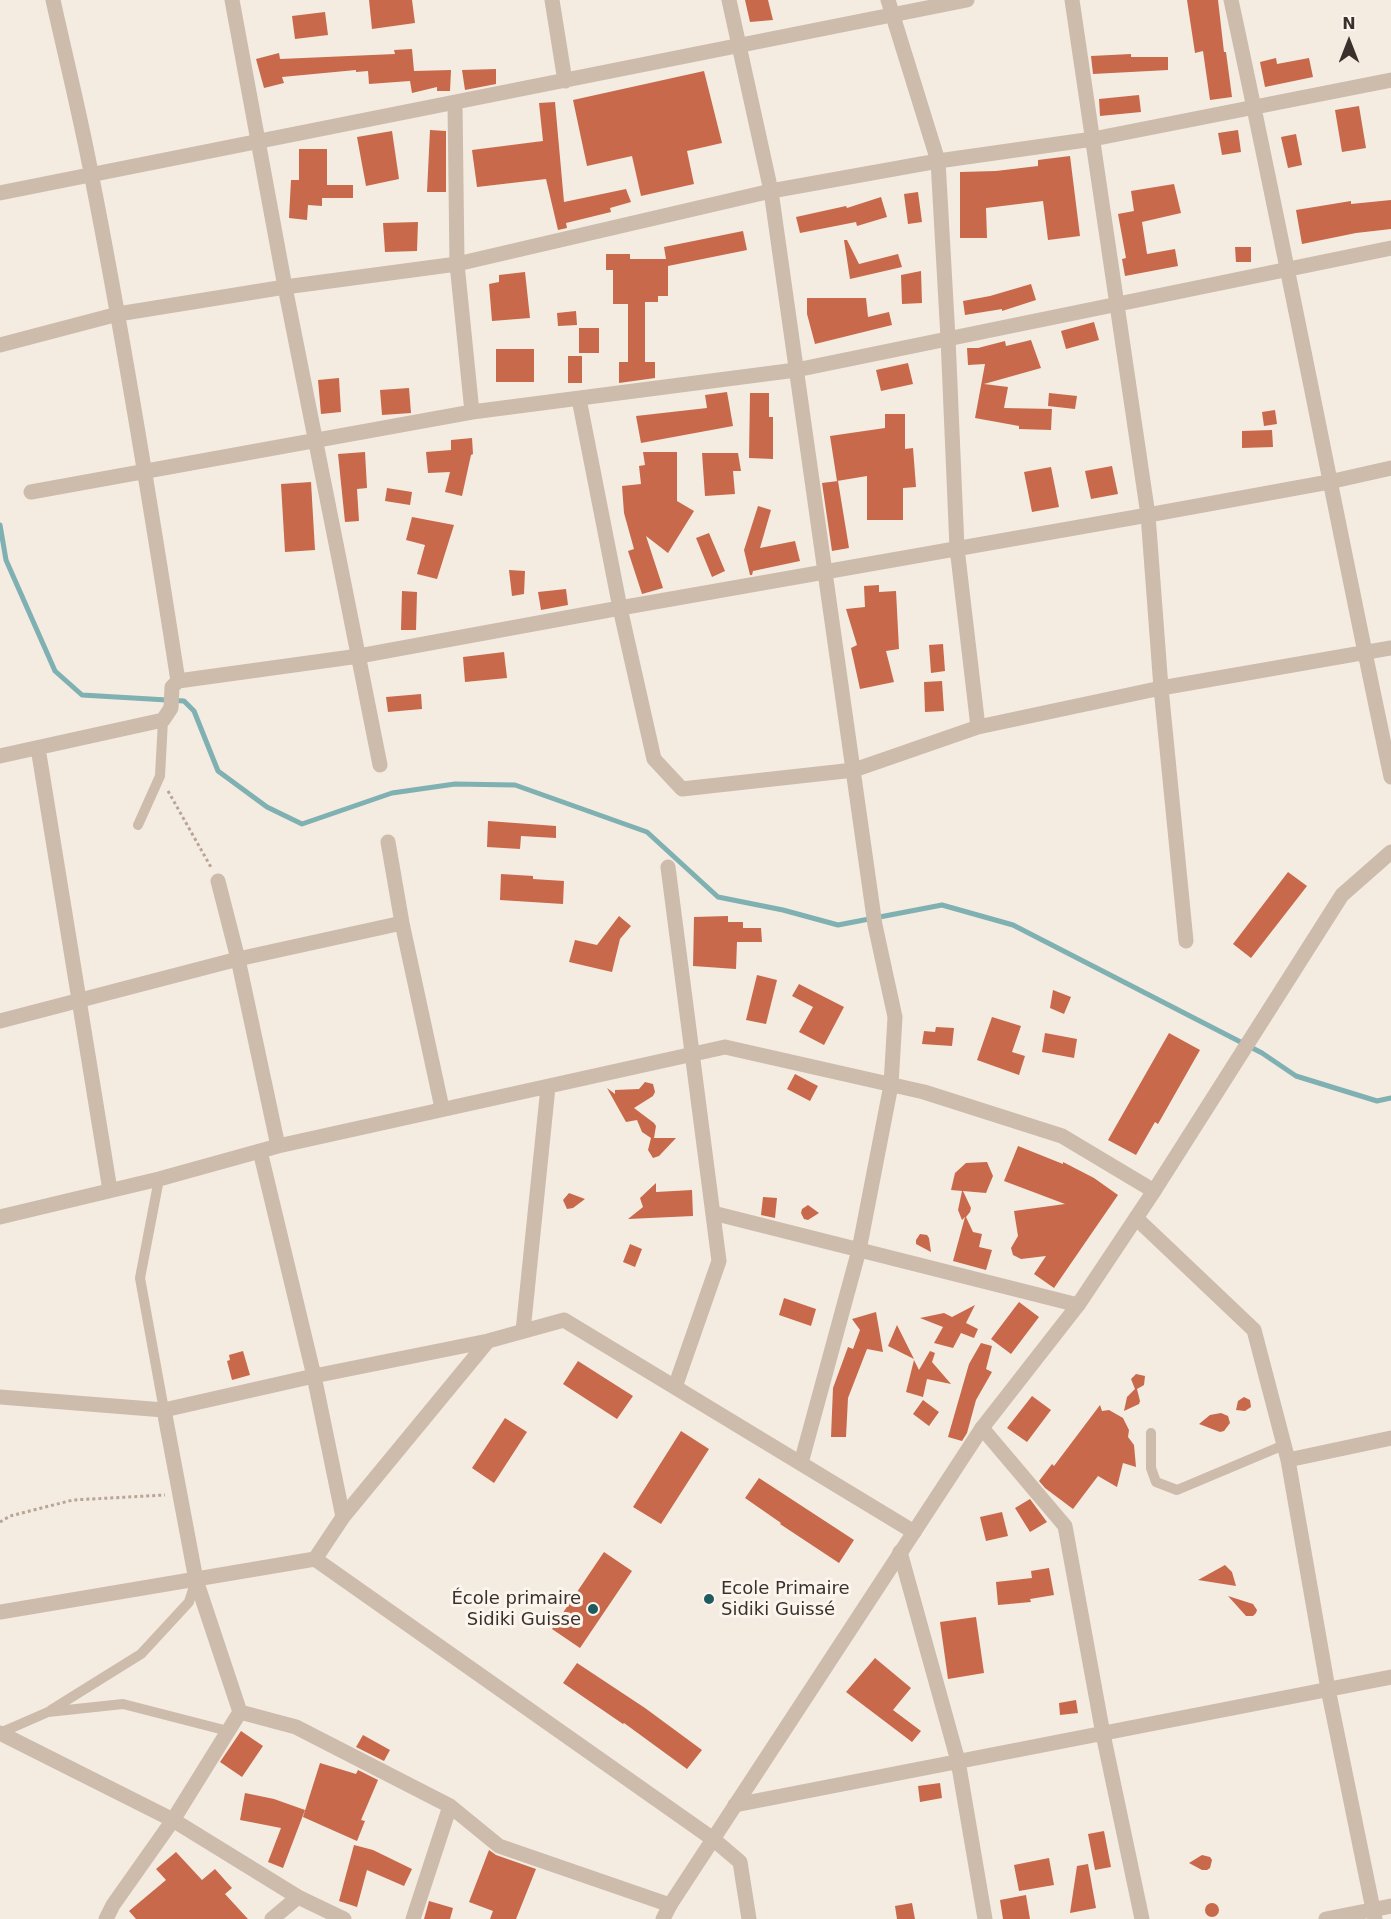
<!DOCTYPE html>
<meta charset="utf-8">
<style>
body{margin:0}
#map{position:relative;width:1391px;height:1919px;overflow:hidden;background:#f4ebe1;font-family:"DejaVu Sans",sans-serif}
canvas{display:block}
.north{position:absolute;left:1319px;top:12px;width:60px;height:60px;-webkit-text-stroke:4px #fbf5ee;paint-order:stroke;rotate:0deg;font-size:16px;font-weight:700;line-height:24px;text-align:center;color:#3b302b}
.north::after{content:'';display:block;margin:auto;width:21px;height:27px;background:#3b302b;clip-path:polygon(50% 0,100% 100%,50% 72%,0 100%)}
</style>
<div id="map">
<canvas width="1391" height="1919"></canvas>
<div class="north">N</div>
</div>
<script>
const g = document.querySelector('canvas').getContext('2d');
g.lineJoin = 'round';
function stroke(path, color, width, dash) {
  g.strokeStyle = color;
  g.lineWidth = width;
  g.lineCap = dash ? 'butt' : 'round';
  g.setLineDash(dash || []);
  g.stroke(path);
}
function fillPath(path, color) {
  g.fillStyle = color;
  g.fill(path, 'evenodd');
}
function drawText(font, color, halo, rows, align = 'center') {
  g.font = font + ' "DejaVu Sans",sans-serif';
  g.lineWidth = 6;
  g.setLineDash([]);
  g.textBaseline = 'middle';
  g.strokeStyle = halo;
  g.fillStyle = color;
  for (const [text, x, y, turn = 0] of rows) {
    g.save();
    g.translate(x, y);
    g.rotate((+turn || 0) * Math.PI / 180);
    g.textAlign = isNaN(turn) ? turn : align;
    if (halo) g.strokeText(text, 0, 0);
    g.fillText(text, 0, 0);
    g.restore();
  }
}
stroke(new Path2D(`
 M 0,525 L 6,560 L 55,671 L 82,695 L 184,701 L 194,711 L 218,771 L 267,807 L 302,824 L 392,793 L 455,784 L 515,785 L 647,832 L 718,897 L 783,910 L 838,925 L 942,905 L 1013,925 L 1262,1053 L 1296,1076 L 1377,1101 L 1391,1098`), '#7fb0b2', 5);
fillPath(new Path2D(`
 M 369,0 L 412,0 L 415,23 L 372,29 Z
 M 745,0 L 768,0 L 773,20 L 750,22 Z
 M 1187,0 L 1218,0 L 1224,52 L 1226,52 L 1232,97 L 1210,100 L 1203,51 L 1195,53 Z
 M 325,12 L 328,35 L 295,39 L 292,16 Z
 M 412,49 L 414,71 L 451,70 L 450,91 L 437,91 L 437,87 L 412,93 L 410,81 L 369,84 L 368,71 L 356,72 L 356,70 L 282,77 L 284,83 L 264,88 L 256,59 L 279,53 L 280,59 L 395,54 L 394,50 Z
 M 1131,54 L 1131,57 L 1168,57 L 1168,70 L 1093,74 L 1091,56 Z
 M 1276,58 L 1277,64 L 1309,58 L 1313,77 L 1265,87 L 1260,62 Z
 M 496,69 L 496,84 L 465,90 L 462,70 Z
 M 704,71 L 722,143 L 687,151 L 694,184 L 641,196 L 632,156 L 587,166 L 573,100 Z
 M 1139,95 L 1141,112 L 1100,116 L 1099,99 Z
 M 555,102 L 564,202 L 626,189 L 631,202 L 610,208 L 611,212 L 566,223 L 567,228 L 558,230 L 546,179 L 477,187 L 472,150 L 543,141 L 539,103 Z
 M 1359,106 L 1366,148 L 1342,152 L 1335,110 Z
 M 430,130 L 446,131 L 446,192 L 427,192 Z
 M 1238,130 L 1241,152 L 1222,155 L 1218,133 Z
 M 392,131 L 399,179 L 366,186 L 357,137 Z
 M 1296,134 L 1302,165 L 1288,168 L 1281,137 Z
 M 299,149 L 327,149 L 327,185 L 353,185 L 353,198 L 322,198 L 322,206 L 308,205 L 307,220 L 289,218 L 291,180 L 299,180 Z
 M 1070,156 L 1080,236 L 1048,240 L 1043,201 L 986,208 L 987,238 L 960,238 L 960,172 L 996,171 L 1038,166 L 1038,160 Z
 M 1174,184 L 1181,213 L 1142,222 L 1147,254 L 1175,249 L 1178,266 L 1125,276 L 1122,259 L 1126,258 L 1118,214 L 1134,211 L 1131,191 Z
 M 918,192 L 922,222 L 908,224 L 904,194 Z
 M 881,197 L 887,217 L 857,226 L 856,222 L 800,233 L 796,217 L 846,206 L 847,208 Z
 M 1391,200 L 1391,229 L 1356,233 L 1302,244 L 1296,210 L 1351,201 L 1351,204 Z
 M 418,222 L 417,251 L 385,252 L 383,223 Z
 M 743,231 L 747,250 L 668,266 L 668,296 L 658,296 L 658,302 L 645,302 L 645,362 L 655,362 L 655,378 L 619,383 L 619,362 L 628,362 L 628,304 L 613,304 L 613,270 L 606,270 L 606,254 L 630,254 L 630,259 L 666,259 L 664,247 Z
 M 844,240 L 847,240 L 859,264 L 898,254 L 902,267 L 850,279 Z
 M 1235,247 L 1251,247 L 1251,262 L 1236,262 Z
 M 921,271 L 922,303 L 902,304 L 901,275 Z
 M 525,272 L 530,318 L 492,321 L 489,284 L 499,282 L 499,275 Z
 M 1031,284 L 1036,300 L 1002,311 L 1002,309 L 965,315 L 963,301 L 990,296 Z
 M 807,298 L 866,298 L 868,317 L 889,312 L 892,325 L 815,344 L 807,314 Z
 M 576,311 L 577,325 L 558,326 L 557,313 Z
 M 1094,322 L 1099,340 L 1066,349 L 1061,331 Z
 M 579,328 L 599,328 L 599,353 L 579,353 Z
 M 1031,340 L 1041,368 L 984,384 L 1008,387 L 1004,408 L 1052,409 L 1051,430 L 1019,429 L 1019,426 L 975,418 L 985,364 L 968,365 L 967,348 L 978,348 L 1005,341 L 1006,346 Z
 M 496,349 L 534,349 L 534,382 L 496,382 Z
 M 568,356 L 582,356 L 582,383 L 568,383 Z
 M 908,363 L 913,384 L 881,391 L 876,370 Z
 M 339,378 L 341,412 L 321,414 L 318,380 Z
 M 409,388 L 411,413 L 382,415 L 380,390 Z
 M 727,392 L 733,426 L 641,443 L 636,416 L 707,408 L 705,395 Z
 M 750,393 L 769,393 L 769,417 L 773,417 L 773,459 L 749,458 Z
 M 1049,393 L 1077,396 L 1075,409 L 1048,406 Z
 M 1275,410 L 1277,424 L 1264,426 L 1262,412 Z
 M 885,414 L 905,414 L 905,449 L 913,448 L 916,487 L 903,488 L 903,520 L 867,520 L 867,476 L 837,481 L 830,436 L 885,428 Z
 M 1272,430 L 1273,447 L 1242,448 L 1242,431 Z
 M 472,438 L 473,454 L 471,455 L 462,496 L 445,492 L 450,472 L 428,473 L 426,452 L 451,450 L 451,440 Z
 M 365,452 L 367,488 L 357,489 L 359,521 L 345,522 L 338,454 Z
 M 643,452 L 677,452 L 677,501 L 694,511 L 668,553 L 646,536 L 663,588 L 642,594 L 628,551 L 634,549 L 624,513 L 622,486 L 641,484 L 639,466 L 645,465 Z
 M 702,453 L 738,453 L 741,471 L 733,471 L 735,494 L 705,496 Z
 M 1112,466 L 1118,494 L 1091,499 L 1085,471 Z
 M 1051,467 L 1059,507 L 1032,512 L 1024,472 Z
 M 838,481 L 849,548 L 832,551 L 822,483 Z
 M 311,482 L 315,550 L 285,552 L 281,484 Z
 M 387,488 L 412,492 L 410,505 L 385,501 Z
 M 758,506 L 771,510 L 760,548 L 795,541 L 800,561 L 753,571 L 752,575 L 750,575 L 744,550 Z
 M 412,517 L 454,525 L 437,579 L 417,574 L 425,545 L 406,540 Z
 M 709,533 L 725,571 L 712,577 L 696,538 Z
 M 509,570 L 525,571 L 524,594 L 512,596 Z
 M 879,585 L 879,592 L 896,591 L 899,649 L 886,651 L 894,682 L 860,689 L 851,648 L 857,645 L 846,609 L 865,607 L 864,586 Z
 M 566,589 L 568,605 L 541,610 L 538,592 Z
 M 402,591 L 417,592 L 416,630 L 401,630 Z
 M 943,644 L 945,671 L 931,673 L 929,645 Z
 M 504,652 L 507,678 L 465,682 L 463,657 Z
 M 942,681 L 944,711 L 925,712 L 924,682 Z
 M 421,694 L 422,709 L 388,712 L 386,697 Z
 M 488,821 L 556,826 L 556,838 L 521,836 L 520,849 L 487,847 Z
 M 1288,872 L 1307,886 L 1251,958 L 1233,944 Z
 M 501,874 L 533,876 L 533,879 L 564,881 L 563,904 L 500,900 Z
 M 619,916 L 631,926 L 620,939 L 612,972 L 569,962 L 575,940 L 597,945 Z
 M 728,916 L 728,922 L 743,922 L 743,928 L 761,928 L 762,942 L 737,942 L 736,969 L 693,966 L 694,917 Z
 M 757,975 L 777,980 L 766,1024 L 746,1020 Z
 M 799,984 L 844,1007 L 824,1045 L 799,1032 L 813,1007 L 792,996 Z
 M 1053,990 L 1071,997 L 1064,1014 L 1050,1008 Z
 M 992,1017 L 1021,1026 L 1012,1052 L 1025,1056 L 1019,1075 L 977,1060 Z
 M 936,1027 L 954,1028 L 952,1046 L 922,1044 L 924,1031 L 935,1032 Z
 M 1045,1033 L 1077,1039 L 1074,1058 L 1042,1052 Z
 M 1169,1033 L 1200,1050 L 1158,1124 L 1155,1122 L 1136,1155 L 1108,1140 Z
 M 795,1074 L 818,1086 L 810,1101 L 787,1089 Z
 M 645,1082 L 653,1084 L 655,1092 L 653,1096 L 634,1108 L 654,1123 L 656,1126 L 654,1138 L 676,1138 L 659,1156 L 653,1158 L 648,1150 L 651,1138 L 642,1132 L 637,1120 L 626,1122 L 607,1088 L 615,1094 L 615,1090 L 639,1089 Z
 M 1018,1146 L 1063,1164 L 1063,1162 L 1094,1178 L 1118,1195 L 1054,1288 L 1034,1274 L 1046,1256 L 1021,1259 L 1013,1255 L 1011,1248 L 1018,1236 L 1014,1211 L 1065,1204 L 1004,1181 Z
 M 987,1162 L 993,1176 L 986,1193 L 963,1191 L 971,1208 L 970,1212 L 966,1217 L 973,1232 L 982,1234 L 979,1247 L 992,1250 L 986,1270 L 953,1261 L 965,1217 L 962,1220 L 958,1210 L 962,1191 L 951,1190 L 955,1173 L 966,1163 Z
 M 656,1183 L 656,1192 L 692,1190 L 693,1216 L 628,1219 L 643,1207 L 640,1198 Z
 M 569,1193 L 585,1199 L 573,1208 L 567,1209 L 563,1200 Z
 M 763,1197 L 777,1198 L 775,1218 L 761,1215 Z
 M 808,1205 L 819,1213 L 808,1220 L 804,1219 L 801,1213 L 802,1209 Z
 M 920,1234 L 927,1235 L 929,1238 L 931,1252 L 916,1244 L 916,1240 Z
 M 630,1244 L 642,1249 L 635,1267 L 623,1262 Z
 M 784,1298 L 816,1309 L 811,1326 L 779,1315 Z
 M 1019,1302 L 1039,1317 L 1011,1354 L 991,1339 Z
 M 975,1305 L 966,1323 L 978,1329 L 974,1338 L 961,1333 L 953,1348 L 934,1343 L 943,1327 L 920,1318 L 944,1313 L 952,1317 Z
 M 876,1312 L 883,1352 L 867,1349 L 848,1398 L 846,1437 L 831,1437 L 833,1388 L 848,1347 L 853,1349 L 860,1330 L 852,1319 Z
 M 897,1325 L 914,1359 L 888,1346 Z
 M 981,1343 L 992,1346 L 986,1369 L 992,1372 L 976,1400 L 967,1433 L 962,1441 L 948,1437 L 969,1364 Z
 M 243,1351 L 250,1375 L 232,1380 L 227,1361 L 230,1360 L 229,1355 Z
 M 930,1351 L 935,1353 L 932,1362 L 951,1384 L 927,1379 L 923,1397 L 906,1392 L 914,1360 L 919,1370 Z
 M 578,1361 L 633,1396 L 617,1419 L 563,1384 Z
 M 1136,1374 L 1145,1376 L 1144,1385 L 1137,1389 L 1140,1401 L 1139,1404 L 1124,1411 L 1127,1397 L 1135,1389 L 1131,1379 Z
 M 1032,1396 L 1051,1410 L 1027,1442 L 1007,1428 Z
 M 1244,1397 L 1250,1400 L 1251,1407 L 1245,1411 L 1236,1410 L 1238,1401 Z
 M 923,1400 L 939,1412 L 929,1426 L 913,1414 Z
 M 1100,1405 L 1102,1411 L 1109,1410 L 1123,1418 L 1129,1430 L 1128,1437 L 1134,1445 L 1136,1467 L 1123,1463 L 1117,1487 L 1098,1476 L 1073,1509 L 1045,1488 L 1039,1481 L 1052,1464 L 1054,1466 Z
 M 1221,1413 L 1228,1416 L 1230,1423 L 1224,1431 L 1220,1432 L 1199,1424 L 1210,1415 Z
 M 505,1418 L 527,1432 L 494,1483 L 472,1468 Z
 M 681,1431 L 709,1449 L 661,1524 L 633,1507 Z
 M 759,1478 L 854,1540 L 839,1563 L 780,1524 L 781,1523 L 745,1498 Z
 M 1030,1499 L 1047,1522 L 1030,1532 L 1015,1508 Z
 M 1002,1512 L 1008,1536 L 986,1541 L 980,1517 Z
 M 604,1552 L 632,1571 L 580,1648 L 552,1629 Z
 M 1225,1565 L 1232,1572 L 1236,1586 L 1198,1580 Z
 M 1049,1568 L 1054,1595 L 1030,1599 L 1031,1602 L 998,1605 L 996,1582 L 1032,1578 L 1031,1571 Z
 M 1228,1596 L 1253,1604 L 1257,1610 L 1256,1613 L 1253,1616 L 1246,1616 Z
 M 976,1617 L 984,1673 L 948,1679 L 940,1622 Z
 M 875,1658 L 911,1688 L 893,1710 L 921,1731 L 912,1742 L 846,1692 Z
 M 577,1663 L 645,1708 L 702,1750 L 687,1769 L 624,1723 L 623,1724 L 563,1683 Z
 M 1076,1700 L 1078,1713 L 1060,1715 L 1059,1703 Z
 M 241,1731 L 263,1746 L 242,1777 L 220,1762 Z
 M 363,1735 L 390,1750 L 384,1761 L 356,1747 Z
 M 320,1763 L 356,1774 L 358,1770 L 378,1780 L 361,1820 L 365,1821 L 357,1841 L 303,1817 Z
 M 940,1783 L 942,1798 L 920,1802 L 918,1786 Z
 M 245,1793 L 274,1799 L 305,1810 L 283,1868 L 268,1862 L 281,1828 L 240,1820 Z
 M 1104,1831 L 1111,1867 L 1095,1870 L 1088,1834 Z
 M 354,1845 L 373,1850 L 412,1869 L 404,1886 L 367,1870 L 357,1907 L 339,1901 Z
 M 489,1850 L 496,1855 L 536,1869 L 516,1919 L 490,1919 L 493,1911 L 469,1902 Z
 M 176,1852 L 202,1880 L 215,1869 L 232,1888 L 225,1894 L 248,1919 L 136,1919 L 129,1911 L 166,1880 L 156,1869 Z
 M 1202,1855 L 1210,1857 L 1212,1860 L 1210,1868 L 1207,1870 L 1202,1870 L 1189,1863 Z
 M 1049,1858 L 1054,1885 L 1019,1891 L 1014,1865 Z
 M 1088,1864 L 1096,1908 L 1070,1913 L 1077,1866 Z
 M 1026,1895 L 1030,1919 L 1003,1919 L 1000,1900 Z
 M 429,1901 L 453,1908 L 450,1919 L 424,1919 Z
 M 912,1903 L 915,1919 L 897,1919 L 895,1906 Z
 M1205 1910a7 7 0 1 1 14 0a7 7 0 1 1-14 0Z`), '#c8694b');
stroke(new Path2D(`
 M 168,791 L 212,869
 M 0,1522 L 10,1516 L 73,1500 L 165,1495`), '#b9a596', 3, [3, 3]);
stroke(new Path2D(`
 M 138,825 L 160,776 L 163,720
 M 159,1179 L 140,1278 L 164,1410
 M 1151,1433 L 1151,1468 L 1156,1482 L 1177,1490 L 1284,1445
 M 51,1710 L 141,1654 L 189,1602 L 196,1580
 M 0,1733 L 48,1712 L 123,1704 L 228,1731`), '#cdbbac', 10);
stroke(new Path2D(`
 M 232,0 L 285,287 L 380,765
 M 552,0 L 565,81
 M 729,0 L 771,191 L 875,925 L 895,1017 L 891,1085 L 859,1250 L 801,1463
 M 888,0 L 938,161 L 948,338 L 957,548 L 978,727
 M 1072,0 L 1148,515 L 1161,688 L 1186,941
 M 1231,0 C 1287,258 1336,518 1391,777
 M 455,103 L 457,264 L 472,412
 M 0,193 L 967,0
 M 0,345 L 118,314 L 285,287 L 457,264 L 771,191 L 938,161 L 1093,139 L 1391,80
 M 579,399 L 620,608 L 654,759 L 682,789 L 854,770 L 978,727 L 1161,688 L 1391,648
 M 31,492 L 472,412 L 796,370 L 1391,248
 M 178,681 L 359,656 L 620,608 L 1148,515 L 1329,482 L 1391,468
 M 38,748 L 110,1190
 M 0,756 L 163,720 L 171,708 L 172,687 L 178,681 C 152,513 125,345 92,178 C 81,118 66,59 53,0
 M 388,842 L 402,923 L 442,1108
 M 668,867 L 719,1261 L 675,1387
 M 218,881 L 238,959 L 278,1146
 M 0,1021 L 238,959 L 402,923
 M 260,1151 L 314,1376 L 343,1517
 M 713,1213 L 1078,1305
 M 0,1217 L 159,1179 L 278,1146 L 725,1047 L 924,1092 L 1062,1136 L 1154,1191
 M 1136,1218 L 1254,1330 L 1288,1460 L 1328,1689 L 1375,1919
 M 523,1331 L 548,1087
 M 0,1397 L 164,1410 L 314,1376 L 488,1341 L 564,1320 L 914,1532
 M 982,1428 L 1065,1526 L 1103,1734 L 1142,1919
 M 1288,1460 L 1391,1438
 M 900,1552 L 958,1761 L 985,1919
 M 315,1559 L 713,1839 L 740,1862 L 749,1919
 M 0,1612 L 315,1559 L 343,1517 L 488,1341
 M 240,1712 L 296,1727 L 450,1806 L 499,1846 L 670,1905
 M 0,1733 L 173,1820 L 298,1897 L 344,1919
 M 735,1805 L 1391,1677
 M 106,1919 L 113,1905 L 173,1820 L 240,1712 L 196,1580 L 164,1410
 M 272,1919 L 298,1897
 M 413,1919 L 450,1806
 M 1326,1919 L 1391,1906`), '#cdbbac', 15);
stroke(new Path2D(`
 M 663,1919 L 670,1905 L 982,1428 L 1078,1305 L 1154,1191 L 1342,895 L 1391,852`), '#cdbbac', 15);
for (const [x, y, r, color] of [
 [709,1599,6,"#1f5a5e"],
 [593,1609,6,"#1f5a5e"]
]) {
  const dot = new Path2D();
  dot.arc(x, y, r, 0, 2 * Math.PI);
  g.fillStyle = color;
  g.fill(dot);
  stroke(dot, '#fbf5ee', 2);
}
drawText('18px', '#3b302b', '#fbf5ee', [
 ["Ecole Primaire",721,1589],
 ["Sidiki Guissé",721,1610],
 ["École primaire",581,1599,"right"],
 ["Sidiki Guisse",581,1620,"right"]
], 'left');
</script>
